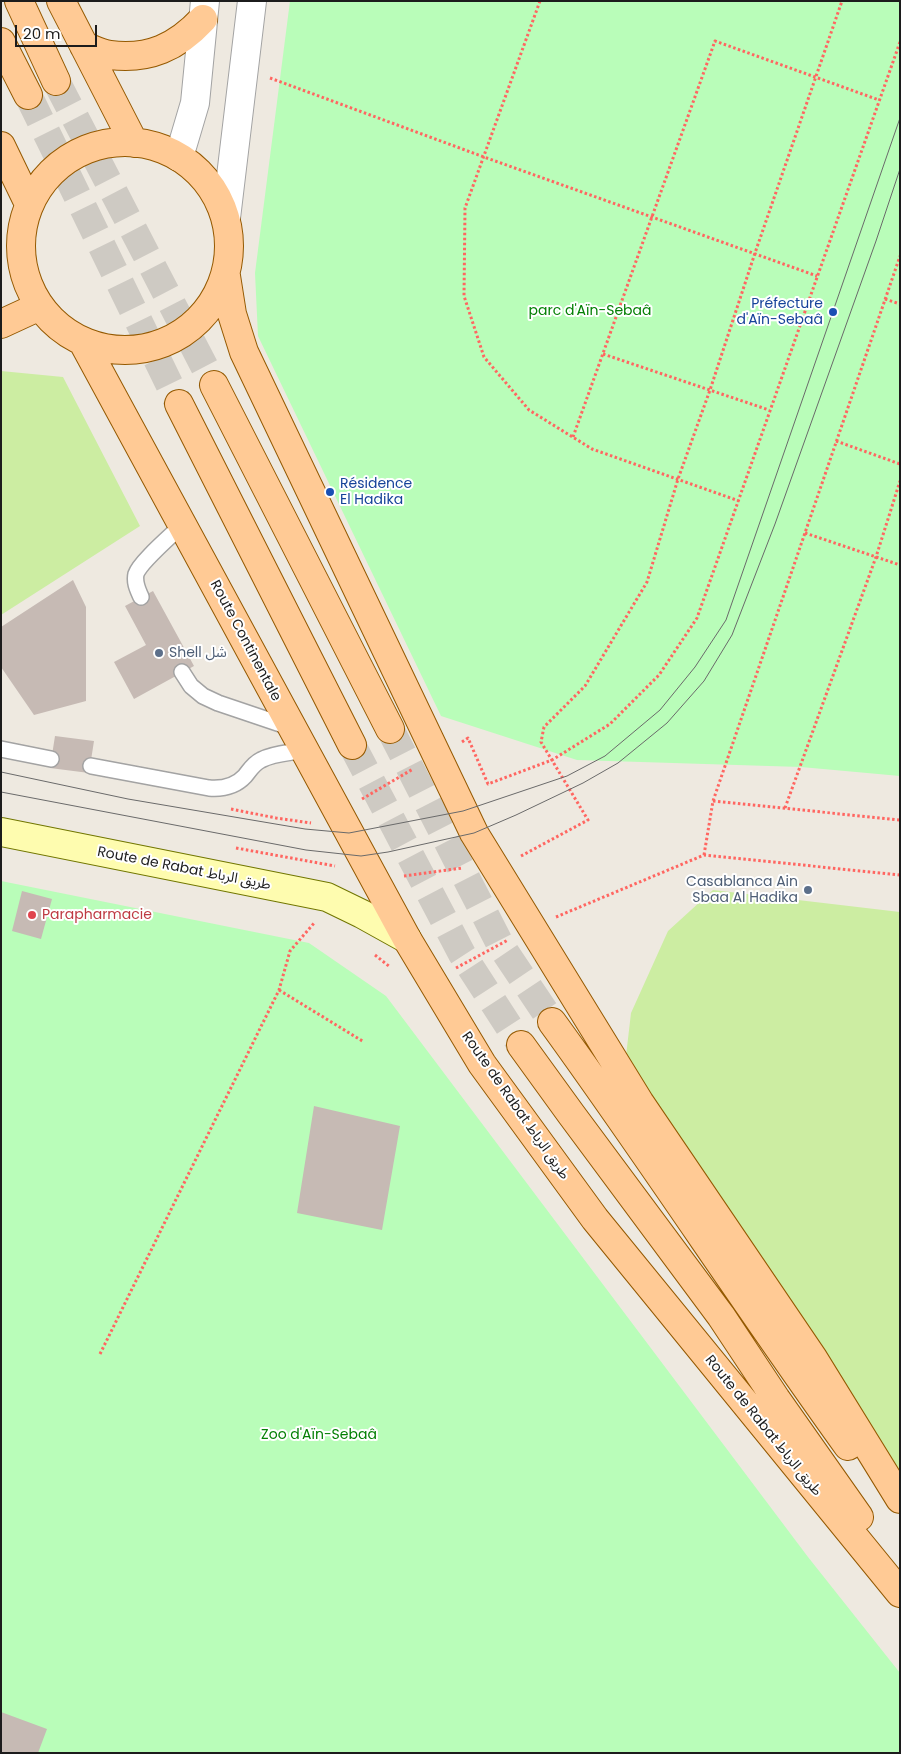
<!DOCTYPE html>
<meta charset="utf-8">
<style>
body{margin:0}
#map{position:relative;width:901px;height:1754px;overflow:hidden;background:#eee9e0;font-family:Poppins,sans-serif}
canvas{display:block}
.frame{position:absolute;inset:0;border:2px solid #1c1c1c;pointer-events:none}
.scale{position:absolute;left:15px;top:25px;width:82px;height:22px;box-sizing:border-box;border:2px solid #1c1c1c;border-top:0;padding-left:6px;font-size:15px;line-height:18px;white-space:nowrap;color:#1c1c1c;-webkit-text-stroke:4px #fff;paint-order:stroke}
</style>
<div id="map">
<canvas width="901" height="1754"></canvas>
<div class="frame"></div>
<div class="scale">20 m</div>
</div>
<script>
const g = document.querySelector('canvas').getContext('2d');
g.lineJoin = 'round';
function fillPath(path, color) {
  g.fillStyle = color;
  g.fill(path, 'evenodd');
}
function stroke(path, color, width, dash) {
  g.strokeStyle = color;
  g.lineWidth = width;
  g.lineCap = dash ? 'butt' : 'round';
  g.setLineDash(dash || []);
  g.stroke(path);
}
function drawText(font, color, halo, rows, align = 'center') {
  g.font = font + ' Poppins,"Noto Sans Arabic",sans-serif';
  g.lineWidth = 4;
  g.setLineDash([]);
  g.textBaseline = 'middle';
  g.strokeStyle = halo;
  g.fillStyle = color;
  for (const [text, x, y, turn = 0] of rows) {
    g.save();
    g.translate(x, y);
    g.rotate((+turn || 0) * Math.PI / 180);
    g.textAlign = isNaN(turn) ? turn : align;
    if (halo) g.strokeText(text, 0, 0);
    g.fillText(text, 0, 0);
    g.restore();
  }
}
fillPath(new Path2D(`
 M 1,371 L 63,377 L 140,526 L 1,615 Z
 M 713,890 L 900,912 L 900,1509 L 782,1363 L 621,1099 L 631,1013 L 668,931 Z`), '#cceda2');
fillPath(new Path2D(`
 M 290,1 L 900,1 L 900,776 L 801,767 L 577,760 L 441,716 L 258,336 L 255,273 Z
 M 1,881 L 309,943 L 386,996 L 808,1557 L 900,1673 L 900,1753 L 1,1753 Z`), '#b9fdb9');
fillPath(new Path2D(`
 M 73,580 L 86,607 L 86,701 L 34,715 L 1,667 L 1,627 Z
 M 153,591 L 194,666 L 134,699 L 114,662 L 146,645 L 125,606 Z
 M 55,736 L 94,741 L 89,773 L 50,768 Z
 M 22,891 L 52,899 L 41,939 L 12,931 Z
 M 314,1106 L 400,1126 L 382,1230 L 297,1213 Z
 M 1,1712 L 47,1729 L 38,1753 L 1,1753 Z`), '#c6bab4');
stroke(new Path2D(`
 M 56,81 L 214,385
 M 28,95 L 179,404
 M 390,729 L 501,946 L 552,1022
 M 352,745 L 462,954 L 521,1045`), '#cecac3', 28, [28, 14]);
const service = new Path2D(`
 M 141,597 C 138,590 134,583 136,574 C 140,562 172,535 182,525
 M 182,672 L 191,686 L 203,696 L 218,703 L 292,728
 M 1,749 L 51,759
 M 91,766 L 209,788 C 222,789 235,787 245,776 C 250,770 253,764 261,760 C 274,753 290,753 304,750`);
const tertiary = new Path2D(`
 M 179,157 L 195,103 L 205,1
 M 226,218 L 252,1`);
const secondary = new Path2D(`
 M 1,832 L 327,897 L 362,914 L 407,939`);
const primary = new Path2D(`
 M 19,1 L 56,81
 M 61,1 L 134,143
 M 1,42 L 28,95
 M 84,46 C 92,49 101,54 110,55 C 149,60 177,47 203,19
 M21 246a104 104 0 1 1 208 0a104 104 0 1 1-208 0Z
 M 1,146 L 29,204
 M 226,276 L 232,314 L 244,352 L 474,833 L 640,1103 L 813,1358 L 900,1499
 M 1,324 L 40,306
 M 83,342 L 407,939 L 482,1064 L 595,1219 L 900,1593
 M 214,385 L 390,729
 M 179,404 L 352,745
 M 552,1022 C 653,1161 747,1306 848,1446
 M 521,1045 L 571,1114 L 721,1316 L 776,1399 L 859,1517`);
stroke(service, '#a3a3a3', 18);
stroke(tertiary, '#a3a3a3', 30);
stroke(secondary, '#717600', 30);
stroke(primary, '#945900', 30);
stroke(new Path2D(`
 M 540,1 L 465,208 L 464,296 L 484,357 L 529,410 L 592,449 L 739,501
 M 270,78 L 484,157 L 817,276
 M 885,299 L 900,304
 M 603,354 L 769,410
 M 573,437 L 715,41 L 879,100
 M 836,441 L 900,464
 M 805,533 L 900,565
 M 462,742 L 468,738 L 488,784 L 552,760 L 610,724 L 659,675 L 697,618 L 900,42
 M 362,799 L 413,769
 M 713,801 L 900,820
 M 785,808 L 876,557 L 900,481
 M 231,809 L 276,818 L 311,823
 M 236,848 L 335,866
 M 704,855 L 713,801 L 900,256
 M 521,856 L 588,820 L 541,742 L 544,727 L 585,686 L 647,582 L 678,479 L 710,390 L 755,253 L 842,1
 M 404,876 L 462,868
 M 556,917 L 704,855 L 900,875
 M 375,955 L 390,967
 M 456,968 L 508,940
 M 279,990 L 364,1042
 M 100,1354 L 279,990 L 290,951 L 315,922`), '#ff6661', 3, [2.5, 2.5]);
stroke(service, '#fff', 15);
stroke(tertiary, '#fff', 28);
stroke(secondary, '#fefcaf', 28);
stroke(primary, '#ffca95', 28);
stroke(new Path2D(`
 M 1,772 L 128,799 L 305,829 L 349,833 L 463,811 L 567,776 L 605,756 L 660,710 L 695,667 L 726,620 L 900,118
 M 1,792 L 306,850 L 361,856 L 388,852 L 474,833 L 516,815 L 583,783 L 618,763 L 667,723 L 704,681 L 732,635 L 775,524 L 876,241 L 900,169`), '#6a6a6a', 1);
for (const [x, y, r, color] of [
 [833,312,5,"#1a4fb4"],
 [330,492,5,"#1a4fb4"],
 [159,653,5,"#5c6f8a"],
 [808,890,5,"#5c6f8a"],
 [32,915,5,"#e0444e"]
]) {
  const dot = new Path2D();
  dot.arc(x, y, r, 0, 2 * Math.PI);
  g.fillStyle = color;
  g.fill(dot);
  stroke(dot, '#fff', 2);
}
drawText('14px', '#164399', '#fff', [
 ["Préfecture",823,304],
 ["d'Aïn-Sebaâ",823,320],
 ["Résidence",340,484,"left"],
 ["El Hadika",340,500,"left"]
], 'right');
drawText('14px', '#048005', '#fff', [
 ["parc d'Aïn-Sebaâ",590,311],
 ["Zoo d'Aïn-Sebaâ",319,1435]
]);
drawText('14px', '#1c1c1c', '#fff', [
 ["Route Continentale",245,641,62],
 ["Route de Rabat طريق الرباط",184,869,11],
 ["Route de Rabat طريق الرباط",515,1106,55],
 ["Route de Rabat طريق الرباط",763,1426,51]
]);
drawText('14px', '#4e5e75', '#fff', [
 ["Shell شل",169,653],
 ["Casablanca Ain",798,882,"right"],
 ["Sbaa Al Hadika",798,898,"right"]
], 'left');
drawText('14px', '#be3a42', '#fff', [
 ["Parapharmacie",42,915]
], 'left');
</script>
